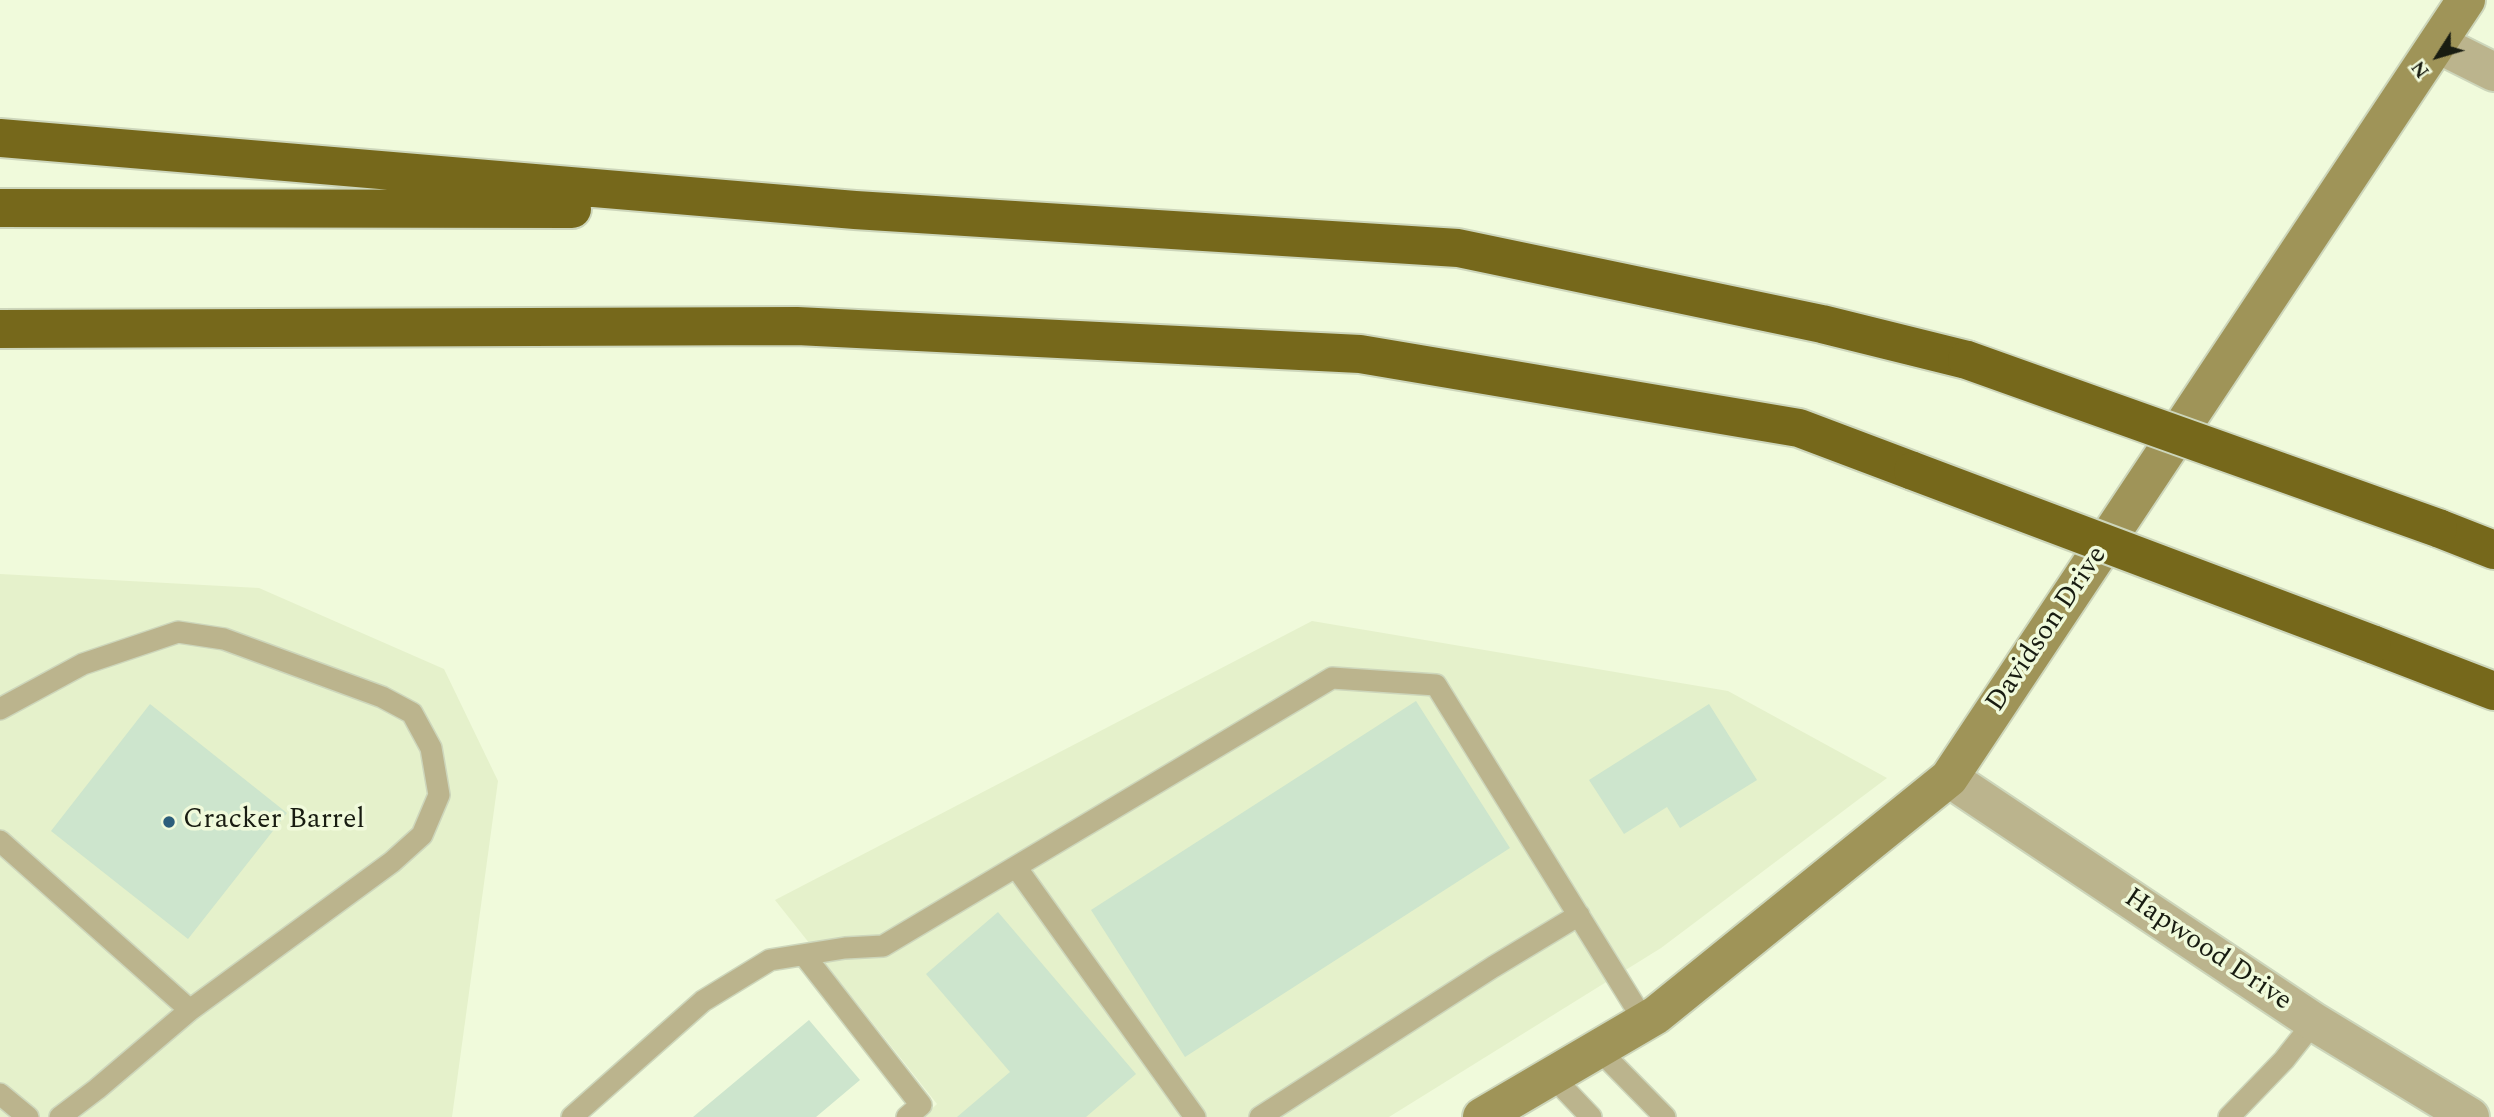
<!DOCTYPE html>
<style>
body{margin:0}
#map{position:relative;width:2494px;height:1117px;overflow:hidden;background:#f0fadb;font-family:Spectral,serif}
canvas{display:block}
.north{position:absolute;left:2403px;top:21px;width:70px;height:70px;-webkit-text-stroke:5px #f0fadb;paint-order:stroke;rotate:233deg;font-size:19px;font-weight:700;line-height:28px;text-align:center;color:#181c11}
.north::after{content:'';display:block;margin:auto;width:24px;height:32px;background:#181c11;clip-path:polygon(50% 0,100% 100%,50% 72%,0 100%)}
</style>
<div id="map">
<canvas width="2494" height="1117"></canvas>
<div class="north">N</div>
</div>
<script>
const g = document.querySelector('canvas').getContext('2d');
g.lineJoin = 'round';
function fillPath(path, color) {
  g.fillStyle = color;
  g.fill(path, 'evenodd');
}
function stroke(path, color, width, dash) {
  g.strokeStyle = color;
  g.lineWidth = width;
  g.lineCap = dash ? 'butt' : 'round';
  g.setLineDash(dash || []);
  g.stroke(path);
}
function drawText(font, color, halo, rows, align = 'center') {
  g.font = font + ' Spectral,serif';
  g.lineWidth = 7;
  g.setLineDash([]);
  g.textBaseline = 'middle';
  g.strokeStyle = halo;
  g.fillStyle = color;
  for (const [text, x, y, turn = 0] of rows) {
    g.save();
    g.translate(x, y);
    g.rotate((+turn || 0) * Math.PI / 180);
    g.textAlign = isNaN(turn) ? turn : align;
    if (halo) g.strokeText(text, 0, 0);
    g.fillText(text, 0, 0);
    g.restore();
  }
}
fillPath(new Path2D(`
 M 0,574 L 259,588 L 444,669 L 498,781 L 452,1117 L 0,1117 Z
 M 1312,621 L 1728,691 L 1887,778 L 1661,948 L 1389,1117 L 923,1117 L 937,1104 L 775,900 Z`), '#e5f1cb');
fillPath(new Path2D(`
 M 1416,701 L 1510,848 L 1185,1057 L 1091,910 Z
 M 150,704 L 287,813 L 188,939 L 51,831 Z
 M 1709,704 L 1757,780 L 1680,828 L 1667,807 L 1624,834 L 1589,780 Z
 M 998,912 L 1136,1074 L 1086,1117 L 957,1117 L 1010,1072 L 926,974 Z
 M 809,1020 L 860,1080 L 816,1117 L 693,1117 Z`), '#cde5cd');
const lane = new Path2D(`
 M 0,709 L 83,664 L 178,632 L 224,639 L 382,697 L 412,713 L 431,748 L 439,795 L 422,835 L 392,862 L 190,1010 L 97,1089 L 60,1117
 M 0,841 L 190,1010
 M 1016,867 L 1195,1117
 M 804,955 L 921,1105 L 907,1117
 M 1598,1049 L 1665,1117
 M 1552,1076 L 1591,1117
 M 0,1094 L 28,1117
 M 572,1117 L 703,1001 L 770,960 L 845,948 L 883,946 L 1332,678 L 1436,685 L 1644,1021
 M 1260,1117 L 1493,967 L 1579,915
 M 2229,1117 L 2284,1060 L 2314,1022`);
const street = new Path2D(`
 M 2438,44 L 2494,72
 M 1949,778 L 2314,1022 L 2470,1117`);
const secondary = new Path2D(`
 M 1482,1117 L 1656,1015 L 1949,778 L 2466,0`);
const highway = new Path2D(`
 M 0,138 L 855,210 L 1458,248 L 1822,324 L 1967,360
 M 0,208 L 572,209
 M 0,329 L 797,326 L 1360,354 L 1799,428 L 1913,471
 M 2438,528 L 2494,550
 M 2372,644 L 2494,691`);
stroke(lane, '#cdd6bb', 24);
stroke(street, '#cdd6bb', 42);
stroke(secondary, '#cdd6bb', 42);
stroke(highway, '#cdd6bb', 42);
stroke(lane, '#bbb48d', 21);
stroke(street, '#bbb48d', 38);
stroke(secondary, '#9f9458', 38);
stroke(highway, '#76681b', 38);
const highwayBridge = new Path2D(`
 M 1967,360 L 2438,528
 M 1913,471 L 2372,644`);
stroke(highwayBridge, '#cdd6bb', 42, []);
stroke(highwayBridge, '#76681b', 38);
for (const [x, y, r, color] of [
 [169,822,7,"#2c5e7b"]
]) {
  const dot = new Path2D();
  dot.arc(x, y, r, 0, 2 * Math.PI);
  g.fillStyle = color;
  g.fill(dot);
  stroke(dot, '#f0fadb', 2.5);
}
drawText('28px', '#181c11', '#f0fadb', [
 ["Davidson Drive",2048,630,-56],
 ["Hapwood Drive",2207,951,34]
]);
drawText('28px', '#181c11', '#f0fadb', [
 ["Cracker Barrel",183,822]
], 'left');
</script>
